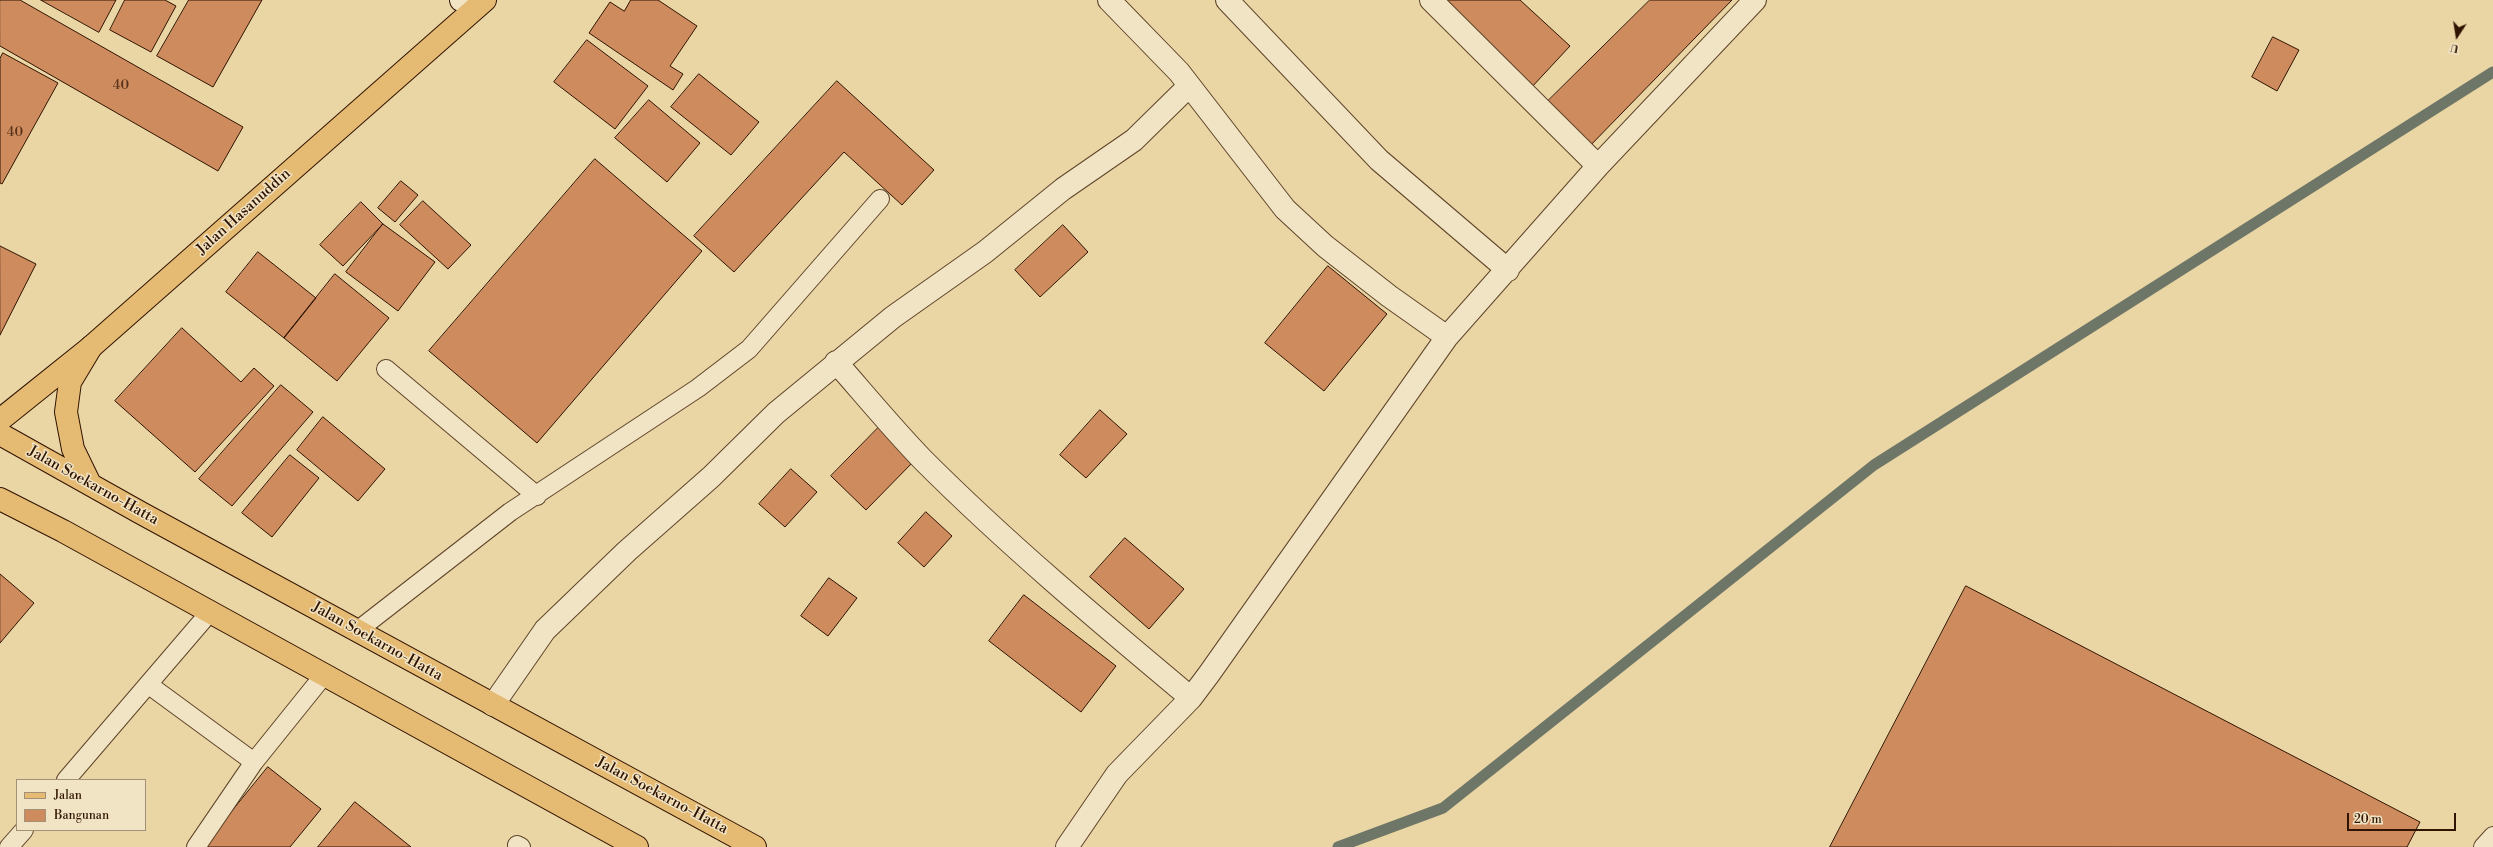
<!DOCTYPE html>
<style>
body{margin:0}
#map{position:relative;width:2493px;height:847px;overflow:hidden;background:#ead5a4;font-family:"Libre Bodoni",serif}
canvas{display:block}
.legend{position:absolute;left:16px;top:779px;width:130px;height:52px;box-sizing:border-box;background:#f1e4c4;border:1px solid #a49076;margin:0;padding:5px 7px;list-style:none;font-size:12px;color:#301300}
.legend li{display:flex;align-items:center;gap:8px;height:20px}
.legend b{width:20px;border:1px solid #a49076}
.north{position:absolute;left:2437px;top:16px;width:40px;height:40px;-webkit-text-stroke:3px #f1e4c4;paint-order:stroke;rotate:192deg;font-size:11px;font-weight:700;line-height:16px;text-align:center;color:#301300}
.north::after{content:'';display:block;margin:auto;width:14px;height:18px;background:#301300;clip-path:polygon(50% 0,100% 100%,50% 72%,0 100%)}
.scale{position:absolute;left:2347px;top:813px;width:109px;height:18px;box-sizing:border-box;border:2px solid #301300;border-top:0;padding-left:5px;font-size:12px;line-height:14px;white-space:nowrap;color:#301300;-webkit-text-stroke:3px #f1e4c4;paint-order:stroke}
</style>
<div id="map">
<canvas width="2493" height="847"></canvas>
<ul class="legend">
<li><b style="height:5px;background:#e5ba72"></b>Jalan</li>
<li><b style="height:11px;background:#cd8b5e"></b>Bangunan</li>
</ul>
<div class="north">U</div>
<div class="scale">20 m</div>
</div>
<script>
const g = document.querySelector('canvas').getContext('2d');
g.lineJoin = 'round';
function stroke(path, color, width, dash) {
  g.strokeStyle = color;
  g.lineWidth = width;
  g.lineCap = dash ? 'butt' : 'round';
  g.setLineDash(dash || []);
  g.stroke(path);
}
function fillPath(path, color) {
  g.fillStyle = color;
  g.fill(path, 'evenodd');
}
function drawText(font, color, halo, rows, align = 'center') {
  g.font = font + ' "Libre Bodoni",serif';
  g.lineWidth = 3;
  g.setLineDash([]);
  g.textBaseline = 'middle';
  g.strokeStyle = halo;
  g.fillStyle = color;
  for (const [text, x, y, turn = 0] of rows) {
    g.save();
    g.translate(x, y);
    g.rotate((+turn || 0) * Math.PI / 180);
    g.textAlign = isNaN(turn) ? turn : align;
    if (halo) g.strokeText(text, 0, 0);
    g.fillText(text, 0, 0);
    g.restore();
  }
}
stroke(new Path2D(`
 M 1338,847 L 1443,808 L 1874,465 L 2493,72`), '#6e7667', 11);
const building = new Path2D(`
 M 0,0 L 20,0 L 243,127 L 218,171 L 0,46 Z
 M 41,0 L 116,0 L 99,32 Z
 M 125,0 L 165,0 L 176,6 L 151,52 L 110,30 Z
 M 189,0 L 262,0 L 213,87 L 157,56 Z
 M 631,0 L 658,0 L 697,26 L 670,66 L 683,74 L 673,90 L 589,33 L 610,2 L 624,11 Z
 M 1436,0 L 1520,0 L 1570,46 L 1531,88 Z
 M 1650,0 L 1732,0 L 1585,151 L 1543,106 Z
 M 2273,37 L 2299,50 L 2277,91 L 2252,77 Z
 M 587,40 L 648,86 L 615,129 L 554,82 Z
 M 3,53 L 58,83 L 2,184 L 0,183 L 0,59 Z
 M 699,74 L 759,122 L 731,155 L 671,107 Z
 M 837,81 L 934,170 L 902,205 L 844,152 L 734,272 L 694,236 Z
 M 649,100 L 700,143 L 667,182 L 615,138 Z
 M 595,159 L 702,251 L 537,443 L 429,351 Z
 M 401,181 L 418,195 L 395,222 L 378,208 Z
 M 423,201 L 471,245 L 448,269 L 400,225 Z
 M 361,202 L 383,224 L 343,266 L 320,245 Z
 M 383,224 L 435,262 L 398,311 L 346,272 Z
 M 1063,225 L 1088,252 L 1040,297 L 1015,270 Z
 M 0,246 L 36,264 L 0,335 Z
 M 258,252 L 316,298 L 284,338 L 226,292 Z
 M 1328,266 L 1387,314 L 1324,391 L 1265,343 Z
 M 335,274 L 389,318 L 337,381 L 284,338 Z
 M 182,328 L 241,382 L 254,368 L 274,386 L 195,472 L 115,401 Z
 M 281,385 L 313,412 L 232,506 L 199,479 Z
 M 1100,410 L 1127,434 L 1086,478 L 1060,455 Z
 M 323,417 L 385,469 L 358,501 L 297,450 Z
 M 880,426 L 915,460 L 866,510 L 831,476 Z
 M 290,455 L 319,478 L 272,537 L 242,513 Z
 M 791,469 L 817,492 L 785,527 L 759,504 Z
 M 926,512 L 952,536 L 924,567 L 898,543 Z
 M 1125,538 L 1184,589 L 1149,629 L 1090,577 Z
 M 0,574 L 34,603 L 0,643 Z
 M 829,578 L 857,598 L 828,636 L 801,616 Z
 M 1966,586 L 2420,822 L 2407,847 L 1830,847 Z
 M 1024,595 L 1116,666 L 1081,712 L 989,641 Z
 M 268,767 L 321,809 L 290,847 L 203,847 Z
 M 355,802 L 411,847 L 318,847 Z`);
fillPath(building, '#cd8b5e');
stroke(building, '#301300', 1);
const lane = new Path2D(`
 M 386,369 L 537,496
 M 357,631 L 510,512 L 698,388 L 749,349 L 880,199
 M 149,685 L 254,762
 M 66,780 L 210,612
 M 517,845 L 521,847
 M 9,847 L 24,830
 M 196,847 L 254,762 L 324,675
 M 2483,847 L 2493,836`);
const street = new Path2D(`
 M 1109,0 L 1179,72 L 1285,209 L 1325,246 L 1389,296 L 1447,337
 M 1227,0 L 1379,160 L 1508,270
 M 1431,0 L 1598,166
 M 836,362 C 865,395 893,429 923,460 C 1008,545 1099,621 1191,698
 M 493,705 L 545,630 L 627,551 L 711,477 L 776,413 L 893,317 L 985,252 L 1063,189 L 1134,140 L 1189,86
 M 1067,847 L 1117,774 L 1191,698 L 1209,674 L 1447,337 L 1598,166 L 1755,0`);
const secondary = new Path2D(`
 M 461,0 L 475,8`);
const primary = new Path2D(`
 M 0,420 L 91,347 L 485,0`);
const highway = new Path2D(`
 M 0,434 L 141,513 L 755,847
 M 90,484 L 73,449 L 66,412 L 70,382 L 91,347
 M 0,499 L 63,531 L 637,847`);
stroke(lane, '#5e4429', 20);
stroke(street, '#5e4429', 24);
stroke(secondary, '#301300', 24);
stroke(primary, '#301300', 24);
stroke(highway, '#301300', 24);
stroke(lane, '#f1e4c4', 18);
stroke(street, '#f1e4c4', 22);
stroke(secondary, '#f1e4c4', 22);
stroke(primary, '#e5ba72', 22);
stroke(highway, '#e5ba72', 22);
drawText('13px', '#573118', null, [
 ["40",121,86],
 ["40",15,133]
]);
drawText('15px', '#301300', '#f1e4c4', [
 ["Jalan Hasanuddin",244,212,-42],
 ["Jalan Soekarno-Hatta",93,486,29],
 ["Jalan Soekarno-Hatta",377,642,29],
 ["Jalan Soekarno-Hatta",662,796,28]
]);
</script>
